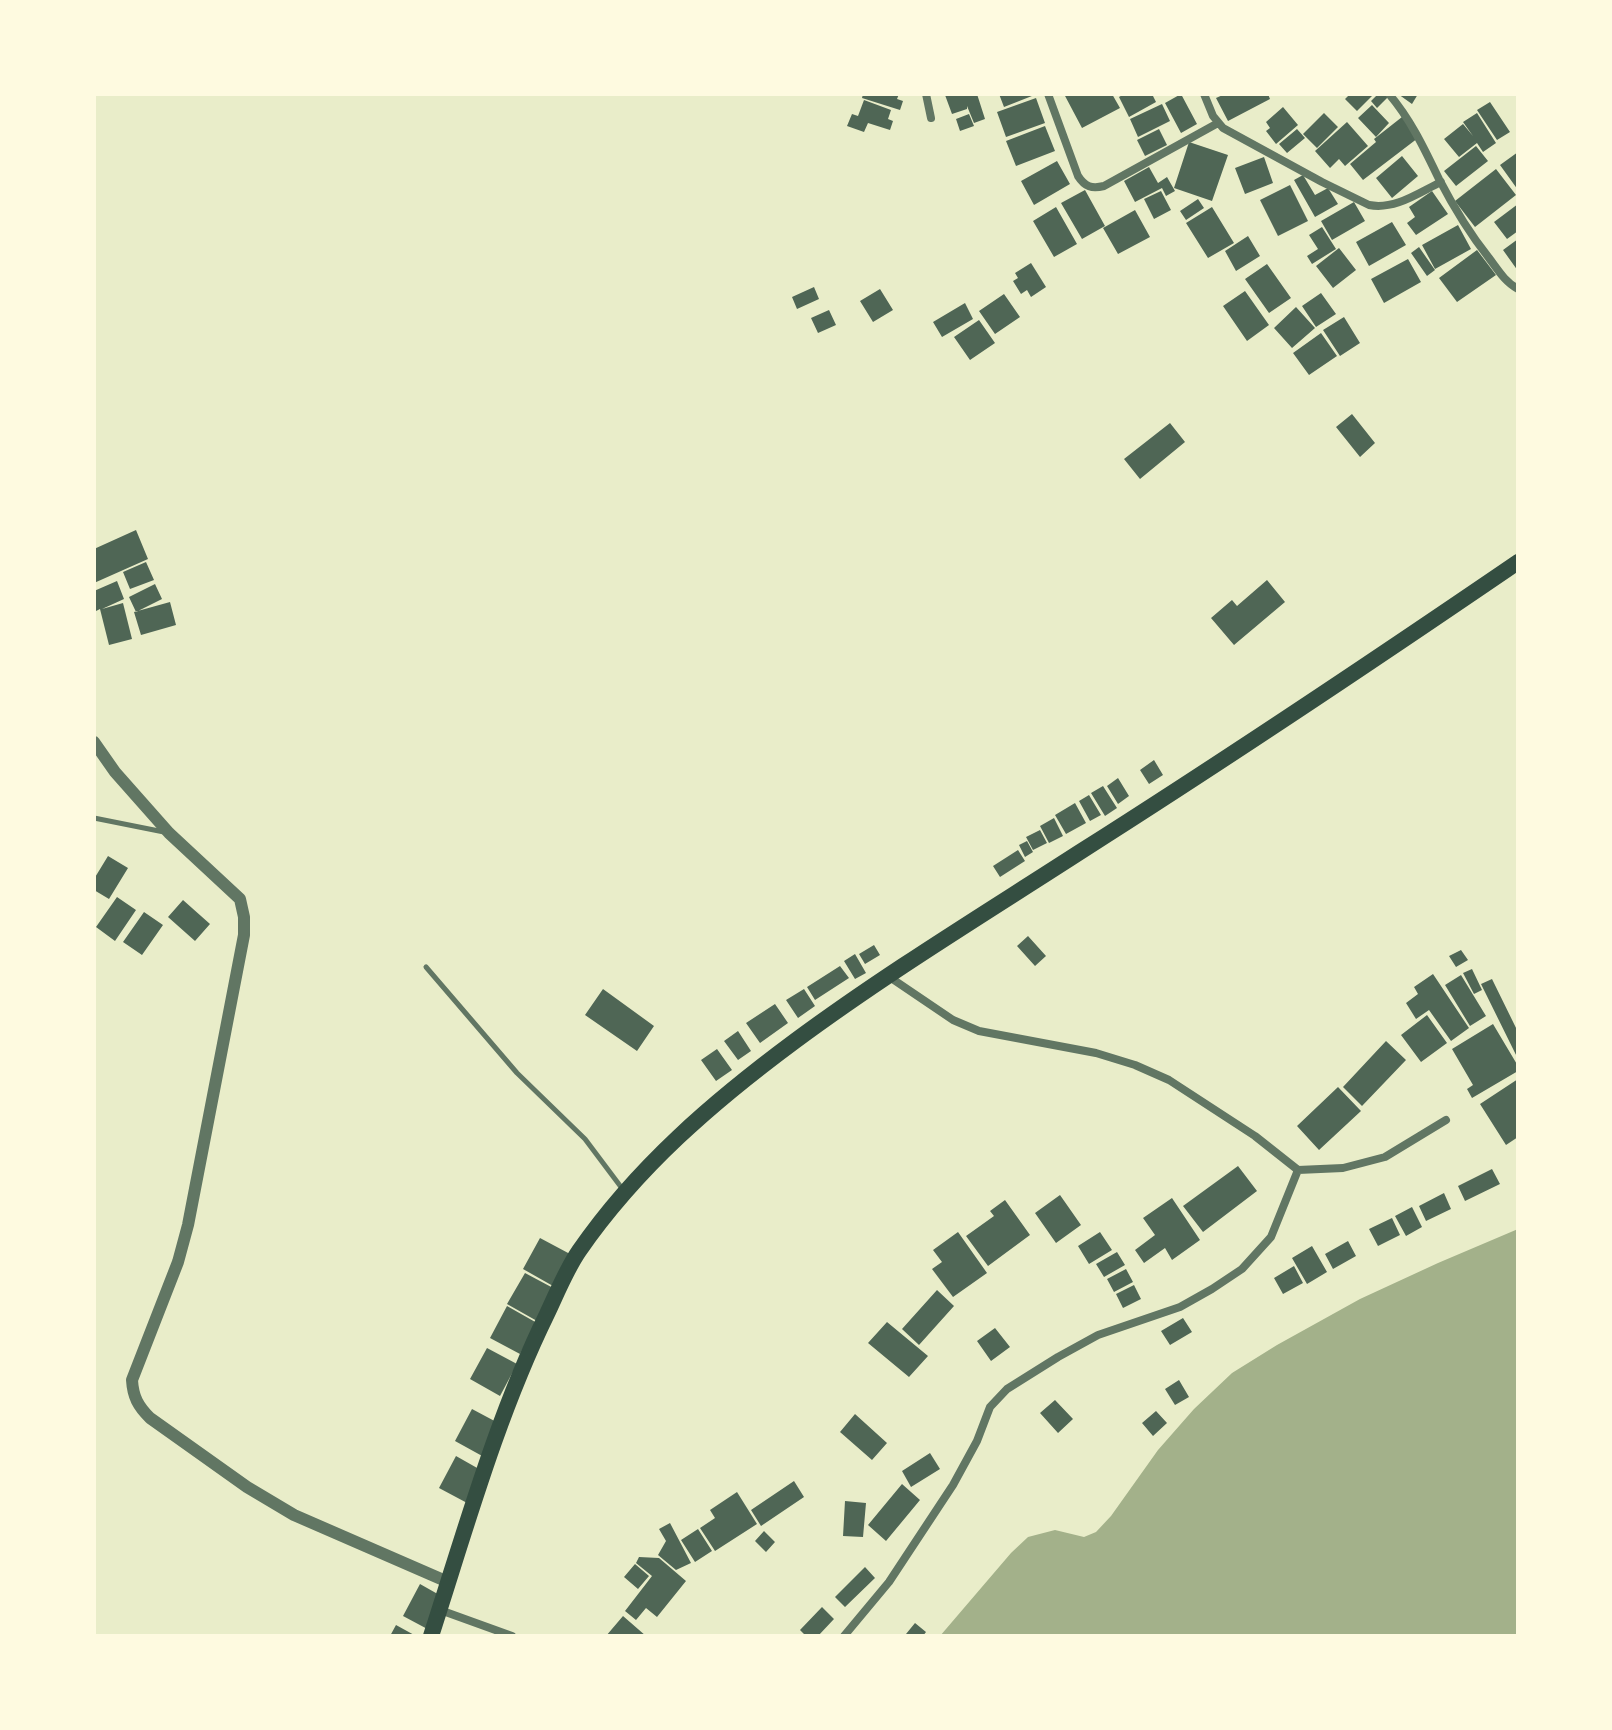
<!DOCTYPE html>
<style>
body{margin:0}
#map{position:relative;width:1612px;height:1730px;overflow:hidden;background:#e9edc9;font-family:"PT Sans Narrow",sans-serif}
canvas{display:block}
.frame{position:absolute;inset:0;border:96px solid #fefae0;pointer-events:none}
</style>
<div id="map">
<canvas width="1612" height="1730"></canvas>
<div class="frame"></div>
</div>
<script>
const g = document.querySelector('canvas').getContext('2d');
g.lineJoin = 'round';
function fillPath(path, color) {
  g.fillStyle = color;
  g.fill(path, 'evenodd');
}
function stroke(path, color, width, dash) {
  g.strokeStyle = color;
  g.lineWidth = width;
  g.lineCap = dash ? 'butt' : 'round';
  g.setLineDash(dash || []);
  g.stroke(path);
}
fillPath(new Path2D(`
 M 1518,1229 L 1518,1636 L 940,1636 L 1011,1553 L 1028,1537 L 1055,1530 L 1084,1537 L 1096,1532 L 1111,1516 L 1158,1450 L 1194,1409 L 1232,1373 L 1277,1345 L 1360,1299 L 1438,1263 Z`), '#a3b18a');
fillPath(new Path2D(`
 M 863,94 L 899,94 L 897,99 L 903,101 L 900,110 L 862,98 Z
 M 947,94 L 977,94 L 985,119 L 974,123 L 967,106 L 967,109 L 952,114 L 945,95 Z
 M 999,94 L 1037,94 L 1004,107 Z
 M 1064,94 L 1112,94 L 1120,108 L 1082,128 Z
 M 1124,94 L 1152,94 L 1156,102 L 1129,117 L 1119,97 Z
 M 1181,94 L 1197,124 L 1181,133 L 1165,103 Z
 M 1225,94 L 1268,94 L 1270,99 L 1228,121 L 1216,98 Z
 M 1350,94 L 1374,94 L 1357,111 L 1345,99 Z
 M 1378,94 L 1385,94 L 1388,97 L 1377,108 L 1371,101 Z
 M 1398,94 L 1418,94 L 1412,104 Z
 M 1036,98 L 1045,123 L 1006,137 L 997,112 Z
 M 864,100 L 891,110 L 888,119 L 893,121 L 890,130 L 868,123 L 864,132 L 847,126 L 852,114 L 858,116 Z
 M 1490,102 L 1510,132 L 1497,140 L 1477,110 Z
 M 1162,104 L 1170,121 L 1138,137 L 1130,119 Z
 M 1372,105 L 1389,123 L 1376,137 L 1358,118 Z
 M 1283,107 L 1298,125 L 1276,144 L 1266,131 L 1270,128 L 1266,122 Z
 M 1324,113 L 1338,127 L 1317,148 L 1303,134 Z
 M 1477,113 L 1496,143 L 1483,152 L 1477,143 L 1459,157 L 1444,139 L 1463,124 L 1473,136 L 1463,122 Z
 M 969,114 L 974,126 L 960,131 L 956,119 Z
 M 1402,117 L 1418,138 L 1363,180 L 1350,164 L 1376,142 L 1374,139 Z
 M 1347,122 L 1368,146 L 1345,166 L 1339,159 L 1330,168 L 1315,151 Z
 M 1045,126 L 1055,151 L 1016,166 L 1006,141 Z
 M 1159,129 L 1167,145 L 1145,156 L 1137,140 Z
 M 1297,129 L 1305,138 L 1287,153 L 1279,144 Z
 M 1189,142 L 1228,155 L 1212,201 L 1174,188 Z
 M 1476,146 L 1488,161 L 1456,186 L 1444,171 Z
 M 1518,152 L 1518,190 L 1500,165 Z
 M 1402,156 L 1418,176 L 1392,198 L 1376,178 Z
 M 1264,157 L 1273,183 L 1245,194 L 1235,168 Z
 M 1057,161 L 1070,184 L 1034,205 L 1021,181 Z
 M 1149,167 L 1158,183 L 1167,177 L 1175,191 L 1166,196 L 1162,188 L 1135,202 L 1124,181 Z
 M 1496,169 L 1516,195 L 1475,227 L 1455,201 Z
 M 1303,175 L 1315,195 L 1328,188 L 1338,204 L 1315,217 L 1294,180 Z
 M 1290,185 L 1308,221 L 1278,236 L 1260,200 Z
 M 1085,190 L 1105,226 L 1082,239 L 1061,203 Z
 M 1161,191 L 1171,210 L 1154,219 L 1144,199 Z
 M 1432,191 L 1448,214 L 1416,235 L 1407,223 L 1415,217 L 1409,207 Z
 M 1198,199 L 1204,208 L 1186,220 L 1180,211 Z
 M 1354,202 L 1365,221 L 1332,240 L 1321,221 Z
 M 1518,204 L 1518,231 L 1507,239 L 1494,222 Z
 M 1056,207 L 1077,244 L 1054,257 L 1033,221 Z
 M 1212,207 L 1234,243 L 1208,258 L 1186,223 Z
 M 1135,210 L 1150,237 L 1118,254 L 1103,228 Z
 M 1392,222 L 1406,245 L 1369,266 L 1356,242 Z
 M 1458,225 L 1471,249 L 1435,269 L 1422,245 Z
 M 1322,227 L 1336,249 L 1312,264 L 1307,256 L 1318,249 L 1309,235 Z
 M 1248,236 L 1260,256 L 1236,271 L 1225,251 Z
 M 1518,239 L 1518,271 L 1503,250 Z
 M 1419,247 L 1435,270 L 1427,276 L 1411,253 Z
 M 1339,248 L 1356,270 L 1333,288 L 1316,266 Z
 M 1477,250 L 1496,275 L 1457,302 L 1439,278 Z
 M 1408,259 L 1421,282 L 1384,303 L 1371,279 Z
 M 1031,263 L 1046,287 L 1031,297 L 1027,290 L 1021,294 L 1013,281 L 1018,278 L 1015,273 Z
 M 1267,264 L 1291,298 L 1269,313 L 1245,279 Z
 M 814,287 L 819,299 L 797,309 L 792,297 Z
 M 880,289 L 893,310 L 873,322 L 860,301 Z
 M 1245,291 L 1269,325 L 1247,341 L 1223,306 Z
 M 1321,293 L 1336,314 L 1316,327 L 1302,306 Z
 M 1004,294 L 1020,317 L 995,334 L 979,311 Z
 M 965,303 L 973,319 L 942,337 L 933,322 Z
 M 1296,307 L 1315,328 L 1292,348 L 1274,328 Z
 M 829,310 L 836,325 L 818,333 L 811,318 Z
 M 1344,317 L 1360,343 L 1340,356 L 1323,330 Z
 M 979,320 L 995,343 L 970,360 L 954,337 Z
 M 1321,333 L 1337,356 L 1309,375 L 1293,353 Z
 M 1352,414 L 1375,443 L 1360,457 L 1336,427 Z
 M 1170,423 L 1185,442 L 1140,479 L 1124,459 Z
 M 136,530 L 148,559 L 94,583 L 94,549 Z
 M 146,562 L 154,580 L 130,589 L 123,572 Z
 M 1267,580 L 1285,602 L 1234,645 L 1211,618 L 1232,600 L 1237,606 Z
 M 117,581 L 124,599 L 102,609 L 123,603 L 132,639 L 109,645 L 100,609 L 94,612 L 94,591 Z
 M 155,584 L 162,599 L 136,612 L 129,597 Z
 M 170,602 L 176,625 L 141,635 L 134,612 Z
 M 1154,760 L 1163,775 L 1149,784 L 1140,770 Z
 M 1118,778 L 1129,796 L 1118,804 L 1107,786 Z
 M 1103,786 L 1117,808 L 1105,816 L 1091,793 Z
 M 1089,795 L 1101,815 L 1090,821 L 1079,801 Z
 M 1075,803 L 1086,823 L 1066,834 L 1055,815 Z
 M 1054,818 L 1063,836 L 1049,843 L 1040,826 Z
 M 1040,830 L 1047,843 L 1033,850 L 1026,837 Z
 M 1027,841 L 1033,852 L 1025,857 L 1019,845 Z
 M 1018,850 L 1025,861 L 1000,877 L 993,866 Z
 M 108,856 L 128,868 L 109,899 L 94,890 L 94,879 Z
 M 117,897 L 136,910 L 115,941 L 96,927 Z
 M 183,900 L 210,924 L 195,941 L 168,917 Z
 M 144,912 L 163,925 L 142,955 L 123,942 Z
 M 1028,936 L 1046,956 L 1035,966 L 1017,946 Z
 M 874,945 L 880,955 L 865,964 L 859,954 Z
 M 1461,950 L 1468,960 L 1456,967 L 1449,956 Z
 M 855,954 L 866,973 L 855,979 L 844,961 Z
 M 840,966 L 849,978 L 815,1000 L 807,987 Z
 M 1472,969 L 1482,990 L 1474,994 L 1463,973 Z
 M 1433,974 L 1469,1028 L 1451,1041 L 1429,1010 L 1416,1019 L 1406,1003 L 1418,994 L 1414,987 Z
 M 1461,975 L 1486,1016 L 1470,1026 L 1445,985 Z
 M 1492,979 L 1518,1032 L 1518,1059 L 1481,984 Z
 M 603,989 L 654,1026 L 637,1051 L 585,1015 Z
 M 804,989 L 815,1006 L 798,1018 L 786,1000 Z
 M 775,1004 L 788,1023 L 760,1043 L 746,1023 Z
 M 1427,1015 L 1447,1043 L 1421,1062 L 1401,1035 Z
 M 1493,1024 L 1518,1066 L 1518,1071 L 1472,1098 L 1467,1089 L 1473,1085 L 1452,1049 Z
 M 738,1031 L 751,1051 L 738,1060 L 724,1041 Z
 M 1386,1041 L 1406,1060 L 1362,1106 L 1343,1087 Z
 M 717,1049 L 732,1070 L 716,1081 L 701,1060 Z
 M 1518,1079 L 1518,1137 L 1506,1145 L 1480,1104 Z
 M 1338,1087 L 1361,1111 L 1319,1150 L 1297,1126 Z
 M 1238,1166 L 1257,1191 L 1203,1232 L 1183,1206 Z
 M 1492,1169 L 1500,1184 L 1465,1201 L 1458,1186 Z
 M 1444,1193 L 1451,1209 L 1426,1221 L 1419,1206 Z
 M 1060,1195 L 1081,1225 L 1056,1243 L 1035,1213 Z
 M 1172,1198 L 1200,1240 L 1172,1260 L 1165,1248 L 1144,1263 L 1135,1250 L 1155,1235 L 1143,1218 Z
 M 1005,1200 L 1030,1235 L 988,1266 L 966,1236 L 994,1216 L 990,1211 Z
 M 1412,1207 L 1422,1227 L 1406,1236 L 1395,1216 Z
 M 1392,1218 L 1400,1235 L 1378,1246 L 1369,1229 Z
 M 958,1232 L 987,1273 L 953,1297 L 932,1269 L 942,1262 L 933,1250 Z
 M 1100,1232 L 1112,1250 L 1089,1264 L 1078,1246 Z
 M 540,1238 L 570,1254 L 553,1286 L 523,1269 Z
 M 1348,1241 L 1356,1256 L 1333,1269 L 1325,1254 Z
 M 1312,1246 L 1327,1272 L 1307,1284 L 1292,1258 Z
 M 1117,1252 L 1125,1265 L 1104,1277 L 1096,1264 Z
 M 1294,1266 L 1303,1283 L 1283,1294 L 1274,1278 Z
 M 1126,1269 L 1133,1282 L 1114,1292 L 1107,1279 Z
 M 525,1273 L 555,1289 L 537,1321 L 507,1304 Z
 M 1134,1285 L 1141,1299 L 1123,1308 L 1116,1294 Z
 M 937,1290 L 954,1306 L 919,1345 L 902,1329 Z
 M 507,1306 L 537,1323 L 520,1354 L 490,1338 Z
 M 1183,1318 L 1192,1332 L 1170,1345 L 1161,1331 Z
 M 887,1322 L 928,1356 L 909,1377 L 868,1343 Z
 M 995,1328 L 1010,1347 L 991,1361 L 977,1341 Z
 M 487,1348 L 517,1364 L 500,1396 L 470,1379 Z
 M 1179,1380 L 1189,1397 L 1175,1405 L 1165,1389 Z
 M 1055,1400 L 1073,1419 L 1058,1433 L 1040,1413 Z
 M 472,1409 L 502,1425 L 484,1457 L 455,1441 Z
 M 1156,1411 L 1167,1423 L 1153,1436 L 1142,1423 Z
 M 855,1414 L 887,1443 L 872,1460 L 840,1432 Z
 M 930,1453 L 940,1469 L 911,1487 L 902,1471 Z
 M 456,1456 L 486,1473 L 469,1504 L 439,1488 Z
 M 794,1481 L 804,1497 L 761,1526 L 751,1510 Z
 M 902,1484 L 920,1500 L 886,1541 L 868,1525 Z
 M 737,1492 L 757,1524 L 715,1551 L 700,1528 L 715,1518 L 710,1510 Z
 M 845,1501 L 866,1503 L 863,1537 L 843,1536 Z
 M 670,1523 L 691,1563 L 676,1570 L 658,1555 L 666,1541 L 659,1529 Z
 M 698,1529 L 712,1551 L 695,1562 L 681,1540 Z
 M 764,1531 L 775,1542 L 766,1552 L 755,1541 Z
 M 639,1557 L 659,1558 L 686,1581 L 657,1617 L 646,1608 L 636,1620 L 625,1611 L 652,1576 L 636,1563 Z
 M 635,1564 L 649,1576 L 638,1589 L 624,1577 Z
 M 865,1567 L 875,1578 L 845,1607 L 835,1597 Z
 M 420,1584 L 450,1601 L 433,1632 L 403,1616 Z
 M 822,1607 L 834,1619 L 818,1636 L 806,1636 L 800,1630 Z
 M 623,1616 L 646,1636 L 606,1636 Z
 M 915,1623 L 926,1632 L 923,1636 L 909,1636 L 906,1634 Z
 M 396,1625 L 416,1636 L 390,1636 Z`), '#4f6655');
stroke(new Path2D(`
 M 94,818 L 164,832
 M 426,967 L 517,1073 L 585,1139 L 624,1191`), '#617663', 5);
stroke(new Path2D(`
 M 926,94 L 931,118
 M 1048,94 L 1078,176 C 1085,187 1092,189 1104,186 L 1218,123
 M 1204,94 L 1213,116 L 1223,128 L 1322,182 L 1369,205 C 1395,210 1418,193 1441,182
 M 1389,94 C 1411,120 1424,148 1439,179 C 1453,206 1470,234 1489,258 C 1498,270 1505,282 1518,289
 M 888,976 L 953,1020 L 979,1031 L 1096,1053 L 1135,1065 L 1169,1080 L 1255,1136 L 1298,1170 L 1343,1168 L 1385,1157 L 1446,1120
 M 440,1610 L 512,1636
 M 844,1636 L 889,1582 L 953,1485 L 977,1441 L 990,1407 L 1007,1389 L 1058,1357 L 1098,1335 L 1180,1307 L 1212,1289 L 1242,1269 L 1271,1237 L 1298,1170`), '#617663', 8);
stroke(new Path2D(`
 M 94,742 L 115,772 L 169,833 L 240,899 L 244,917 L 244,935 L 188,1225 L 178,1262 L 132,1380 C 133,1397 138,1406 150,1418 L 247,1487 L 294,1515 L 448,1582`), '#617663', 12);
stroke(new Path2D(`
 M 431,1636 C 466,1528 497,1416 547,1314 C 557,1293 566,1270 579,1251 C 637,1167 714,1101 795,1041 C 887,973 984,914 1080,852 C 1228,758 1373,661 1518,562`), '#344e41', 16);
</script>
